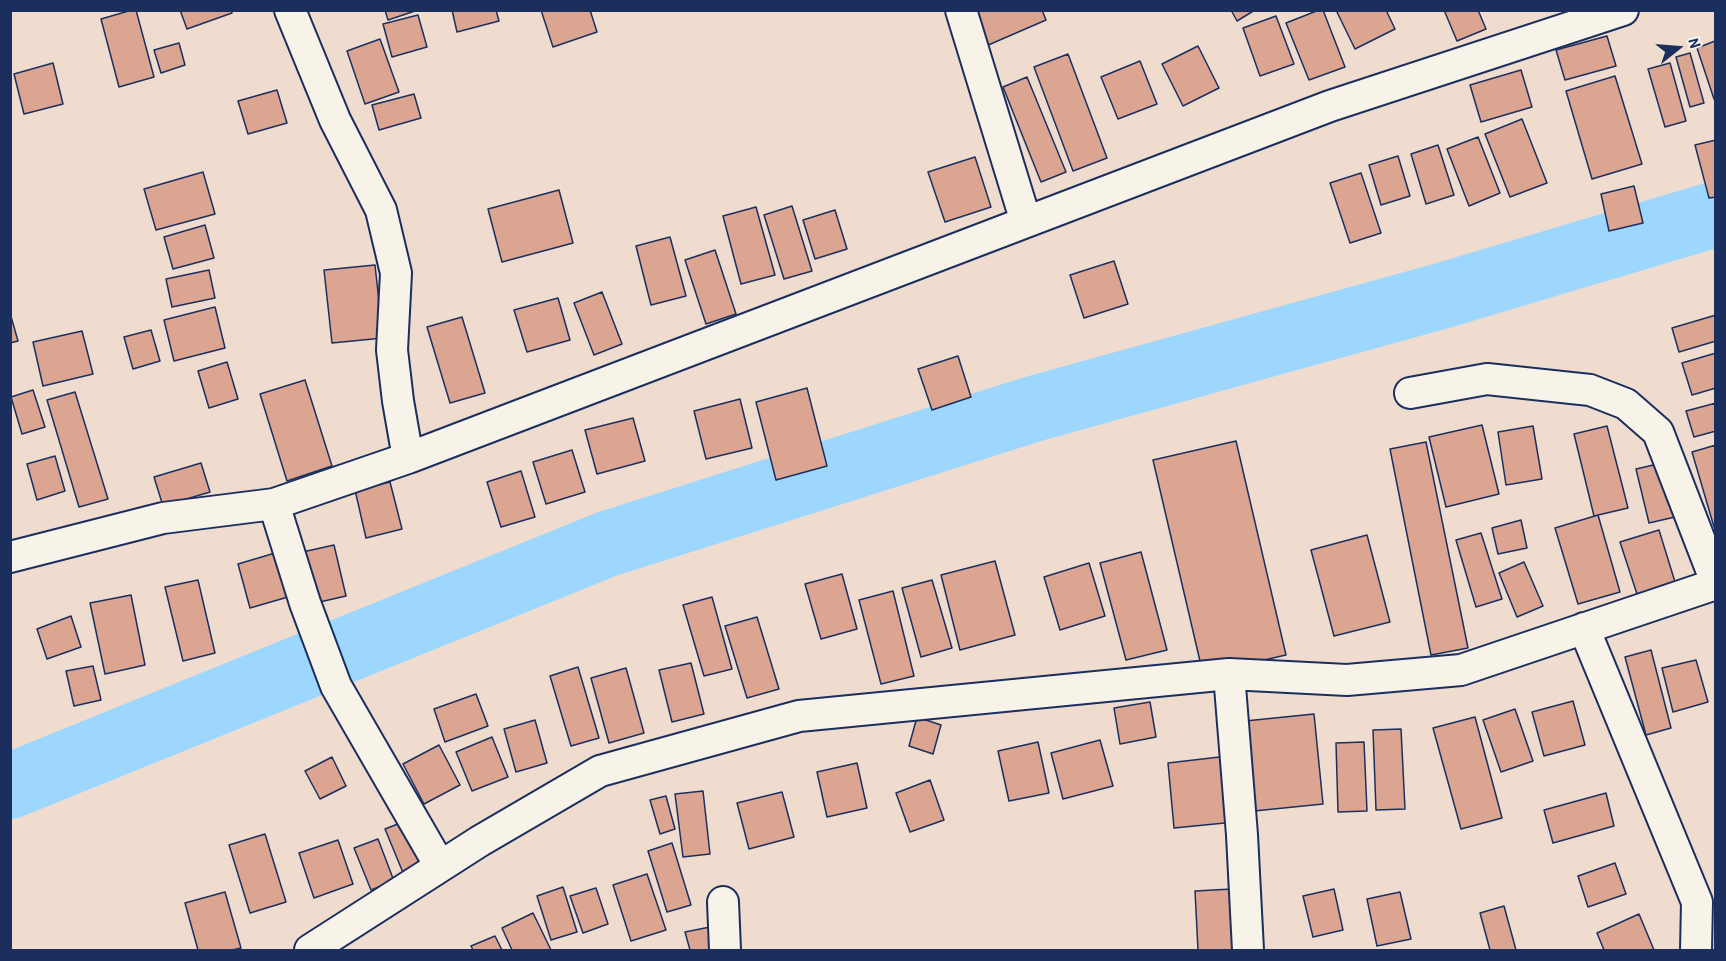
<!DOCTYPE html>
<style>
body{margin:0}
#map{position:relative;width:1726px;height:961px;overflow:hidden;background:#efdcce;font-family:"Patrick Hand",sans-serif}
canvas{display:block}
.frame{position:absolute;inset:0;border:12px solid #1b2f5e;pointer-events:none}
.north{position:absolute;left:1648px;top:18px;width:60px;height:60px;-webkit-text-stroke:4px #f7f3e8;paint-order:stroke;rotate:73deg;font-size:16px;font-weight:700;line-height:24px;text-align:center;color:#1b2f5e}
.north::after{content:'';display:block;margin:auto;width:21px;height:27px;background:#1b2f5e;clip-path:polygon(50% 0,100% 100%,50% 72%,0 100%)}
</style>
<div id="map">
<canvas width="1726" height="961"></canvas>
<div class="frame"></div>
<div class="north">N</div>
</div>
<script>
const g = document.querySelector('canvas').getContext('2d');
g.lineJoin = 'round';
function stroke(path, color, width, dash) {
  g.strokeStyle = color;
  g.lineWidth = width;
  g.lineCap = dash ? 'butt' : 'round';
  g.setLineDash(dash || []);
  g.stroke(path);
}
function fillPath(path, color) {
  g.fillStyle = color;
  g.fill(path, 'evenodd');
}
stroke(new Path2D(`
 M 10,786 L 607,544 L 1033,409 L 1441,296 L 1716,214`), '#9dd7fe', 66);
const building = new Path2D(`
 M 132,10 L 136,10 L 154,77 L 119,87 L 101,19 Z
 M 180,10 L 231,10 L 232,13 L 187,29 Z
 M 385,10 L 418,10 L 388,20 Z
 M 452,10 L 496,10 L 499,21 L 457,32 Z
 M 541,10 L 590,10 L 597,32 L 553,47 Z
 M 970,10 L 1042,10 L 1046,20 L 986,46 Z
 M 1231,10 L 1255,10 L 1237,21 Z
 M 1319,10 L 1323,10 L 1345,67 L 1309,80 L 1286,23 Z
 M 1336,10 L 1386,10 L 1395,29 L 1355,49 Z
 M 1444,10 L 1478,10 L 1486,29 L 1457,41 Z
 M 418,15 L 427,47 L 392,57 L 383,24 Z
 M 1276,16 L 1294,64 L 1260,76 L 1243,28 Z
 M 1607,36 L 1616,66 L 1565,80 L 1556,50 Z
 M 380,39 L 399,92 L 365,104 L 347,51 Z
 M 1715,41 L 1716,99 L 1714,99 L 1697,48 Z
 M 179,43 L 185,65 L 161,73 L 154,50 Z
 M 1198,46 L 1219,88 L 1183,106 L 1162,64 Z
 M 1690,53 L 1704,103 L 1690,107 L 1676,57 Z
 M 1068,54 L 1107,158 L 1073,171 L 1034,67 Z
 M 1140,61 L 1157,104 L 1118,119 L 1101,77 Z
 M 53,63 L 63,104 L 24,114 L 14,74 Z
 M 1670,63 L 1686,121 L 1665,127 L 1648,69 Z
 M 1521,70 L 1532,107 L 1481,122 L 1470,85 Z
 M 1615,76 L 1642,164 L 1592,179 L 1566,91 Z
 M 1027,77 L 1066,172 L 1041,182 L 1003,87 Z
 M 277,90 L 287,123 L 248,134 L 238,101 Z
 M 414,94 L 421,118 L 379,130 L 372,105 Z
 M 1522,119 L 1547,183 L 1510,197 L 1485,134 Z
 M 1478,137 L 1500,193 L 1469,206 L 1447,149 Z
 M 1716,140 L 1716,197 L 1709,198 L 1695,145 Z
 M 1438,145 L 1454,195 L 1426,204 L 1411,154 Z
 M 1398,156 L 1410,196 L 1381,205 L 1369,165 Z
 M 975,157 L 991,207 L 945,222 L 928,172 Z
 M 203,172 L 215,214 L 156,230 L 144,189 Z
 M 1361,173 L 1381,233 L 1350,243 L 1330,183 Z
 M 1634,186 L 1643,223 L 1609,231 L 1601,194 Z
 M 559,190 L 573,243 L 502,262 L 488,209 Z
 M 792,206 L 812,271 L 784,279 L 764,215 Z
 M 756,207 L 775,275 L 741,284 L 723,216 Z
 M 835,210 L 847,249 L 815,259 L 803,220 Z
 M 205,225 L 214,258 L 173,269 L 164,237 Z
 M 670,237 L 686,296 L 651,305 L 636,246 Z
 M 715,250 L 736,314 L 706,324 L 685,260 Z
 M 1114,261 L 1128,304 L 1084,318 L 1070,275 Z
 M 375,265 L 383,338 L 332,343 L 324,270 Z
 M 209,270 L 215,298 L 172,307 L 166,279 Z
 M 602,292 L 622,344 L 594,355 L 574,303 Z
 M 558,298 L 570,340 L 527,352 L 514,310 Z
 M 215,307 L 225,348 L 174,361 L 164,320 Z
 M 10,313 L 18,341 L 10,343 Z
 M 1716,315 L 1716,341 L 1679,352 L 1672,328 Z
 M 462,317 L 485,393 L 450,403 L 427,327 Z
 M 151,330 L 160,361 L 133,369 L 124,337 Z
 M 82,331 L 93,374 L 43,386 L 33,342 Z
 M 1716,353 L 1716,388 L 1692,395 L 1682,363 Z
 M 958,356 L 971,397 L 932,410 L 918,369 Z
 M 227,362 L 238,399 L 209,408 L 198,371 Z
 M 305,380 L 332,466 L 287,481 L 260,394 Z
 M 807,388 L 827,466 L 776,480 L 756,402 Z
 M 33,390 L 45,427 L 22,434 L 11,397 Z
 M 75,392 L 108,499 L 79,507 L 47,400 Z
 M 740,399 L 752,448 L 706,459 L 694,411 Z
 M 1716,403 L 1716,431 L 1694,437 L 1686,411 Z
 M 633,418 L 645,461 L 597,474 L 585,430 Z
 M 1482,425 L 1499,494 L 1446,507 L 1429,437 Z
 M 1533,426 L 1542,479 L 1506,485 L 1498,432 Z
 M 1607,426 L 1628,508 L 1594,516 L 1574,434 Z
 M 1236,441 L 1286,655 L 1203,674 L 1153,460 Z
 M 1426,442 L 1468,648 L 1431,655 L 1390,449 Z
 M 1716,445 L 1716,526 L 1714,527 L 1692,452 Z
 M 572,450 L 585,492 L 546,504 L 533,462 Z
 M 55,456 L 65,491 L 37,500 L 27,464 Z
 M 201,463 L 210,492 L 163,506 L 154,477 Z
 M 1662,463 L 1675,517 L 1649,523 L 1636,469 Z
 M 521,471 L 535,517 L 501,527 L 487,482 Z
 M 390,482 L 402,529 L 366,538 L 355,490 Z
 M 1598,515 L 1620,592 L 1578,604 L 1555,528 Z
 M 1521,520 L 1527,548 L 1498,554 L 1492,528 Z
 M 1659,530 L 1675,582 L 1637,594 L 1620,542 Z
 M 1481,533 L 1502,599 L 1476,607 L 1456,540 Z
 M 1367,535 L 1390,622 L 1334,636 L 1311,550 Z
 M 334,545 L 346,596 L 311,604 L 298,553 Z
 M 1141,552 L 1167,650 L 1126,660 L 1100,563 Z
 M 275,553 L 288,597 L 250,608 L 238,564 Z
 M 995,561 L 1015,635 L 960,650 L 941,575 Z
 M 1524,562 L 1543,606 L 1517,617 L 1499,573 Z
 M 1089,563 L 1105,616 L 1060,630 L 1044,577 Z
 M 842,574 L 857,629 L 821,639 L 805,584 Z
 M 198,580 L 215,653 L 183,661 L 165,587 Z
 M 932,580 L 952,648 L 921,657 L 902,588 Z
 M 893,591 L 914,676 L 881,684 L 859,600 Z
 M 131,595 L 145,665 L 105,674 L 90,603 Z
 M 712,597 L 732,669 L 704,676 L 683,605 Z
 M 71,616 L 81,647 L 47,659 L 37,629 Z
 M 757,617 L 779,689 L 747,698 L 725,626 Z
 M 1651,650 L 1671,728 L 1646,735 L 1625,657 Z
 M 1696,660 L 1708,702 L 1673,712 L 1662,668 Z
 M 691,663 L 704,714 L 672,722 L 659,670 Z
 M 93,666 L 101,700 L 74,706 L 66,671 Z
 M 578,667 L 599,738 L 571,746 L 550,676 Z
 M 626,668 L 644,733 L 609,743 L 591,678 Z
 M 476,694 L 488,726 L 445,742 L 434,709 Z
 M 1573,701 L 1585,745 L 1544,756 L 1532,712 Z
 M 1150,702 L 1156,737 L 1120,744 L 1114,708 Z
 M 1515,709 L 1533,761 L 1501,772 L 1483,720 Z
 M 1314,714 L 1323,804 L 1254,811 L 1245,721 Z
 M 917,717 L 941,725 L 933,754 L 909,746 Z
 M 1475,717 L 1502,818 L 1461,829 L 1433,728 Z
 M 535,720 L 547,763 L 516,772 L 504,729 Z
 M 1401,729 L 1405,809 L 1376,810 L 1373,730 Z
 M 492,737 L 508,777 L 472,791 L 456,752 Z
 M 1100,740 L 1113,786 L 1063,799 L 1051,753 Z
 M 1038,742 L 1049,793 L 1009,801 L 998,751 Z
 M 1364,742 L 1367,811 L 1338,812 L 1336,743 Z
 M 439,745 L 460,785 L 424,804 L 403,764 Z
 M 1228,756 L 1235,822 L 1174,828 L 1168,763 Z
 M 332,757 L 346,786 L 320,799 L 305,771 Z
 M 857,763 L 867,808 L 827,817 L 817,772 Z
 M 930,780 L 944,820 L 910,832 L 896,793 Z
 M 703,791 L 710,854 L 683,857 L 675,794 Z
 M 782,792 L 794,837 L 749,849 L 737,803 Z
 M 1606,793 L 1614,826 L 1553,843 L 1544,810 Z
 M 666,796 L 675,829 L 660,834 L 650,800 Z
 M 408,820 L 427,865 L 404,875 L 385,829 Z
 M 265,834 L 286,902 L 250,913 L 229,845 Z
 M 378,839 L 394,881 L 371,890 L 354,848 Z
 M 338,840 L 353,884 L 314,898 L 299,853 Z
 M 672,843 L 691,905 L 667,912 L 648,851 Z
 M 1615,863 L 1626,894 L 1588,907 L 1578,876 Z
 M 647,874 L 666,930 L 631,941 L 613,885 Z
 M 563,887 L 577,932 L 551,940 L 537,896 Z
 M 596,888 L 608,924 L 583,933 L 570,896 Z
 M 1232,889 L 1234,950 L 1198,950 L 1195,891 Z
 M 1334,889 L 1343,930 L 1313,937 L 1303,896 Z
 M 225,892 L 241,948 L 232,950 L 198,950 L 185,903 Z
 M 1400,892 L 1411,939 L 1377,946 L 1367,899 Z
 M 1504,906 L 1516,950 L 1490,950 L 1480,913 Z
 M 533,913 L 551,950 L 512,950 L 502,928 Z
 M 1639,914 L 1654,950 L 1604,950 L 1597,933 Z
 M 715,926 L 720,950 L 690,950 L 685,932 Z
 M 495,936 L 502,950 L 473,950 L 471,946 Z`);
fillPath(building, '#dba591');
stroke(building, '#1b2f5e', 1.5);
const minor = new Path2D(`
 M 290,10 L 335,120 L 381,210 L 396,273 L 392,350 L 398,401 L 408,458
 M 961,10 L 1026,222
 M 1410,393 L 1487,379 L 1590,390 L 1626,404 L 1658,432 L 1716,582
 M 274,504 L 305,603 L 336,686 L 440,866
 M 10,557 L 163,518 L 274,504 L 408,458 L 1330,106 L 1623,10
 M 1584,628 L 1697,902 L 1696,950
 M 1229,674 L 1242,835 L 1248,950
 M 723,902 L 725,950
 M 310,950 L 480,841 L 600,771 L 799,716 L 1229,674 L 1347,680 L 1461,670 L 1716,584`);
stroke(minor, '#1b2f5e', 34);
stroke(minor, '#f7f3e8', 30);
</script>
